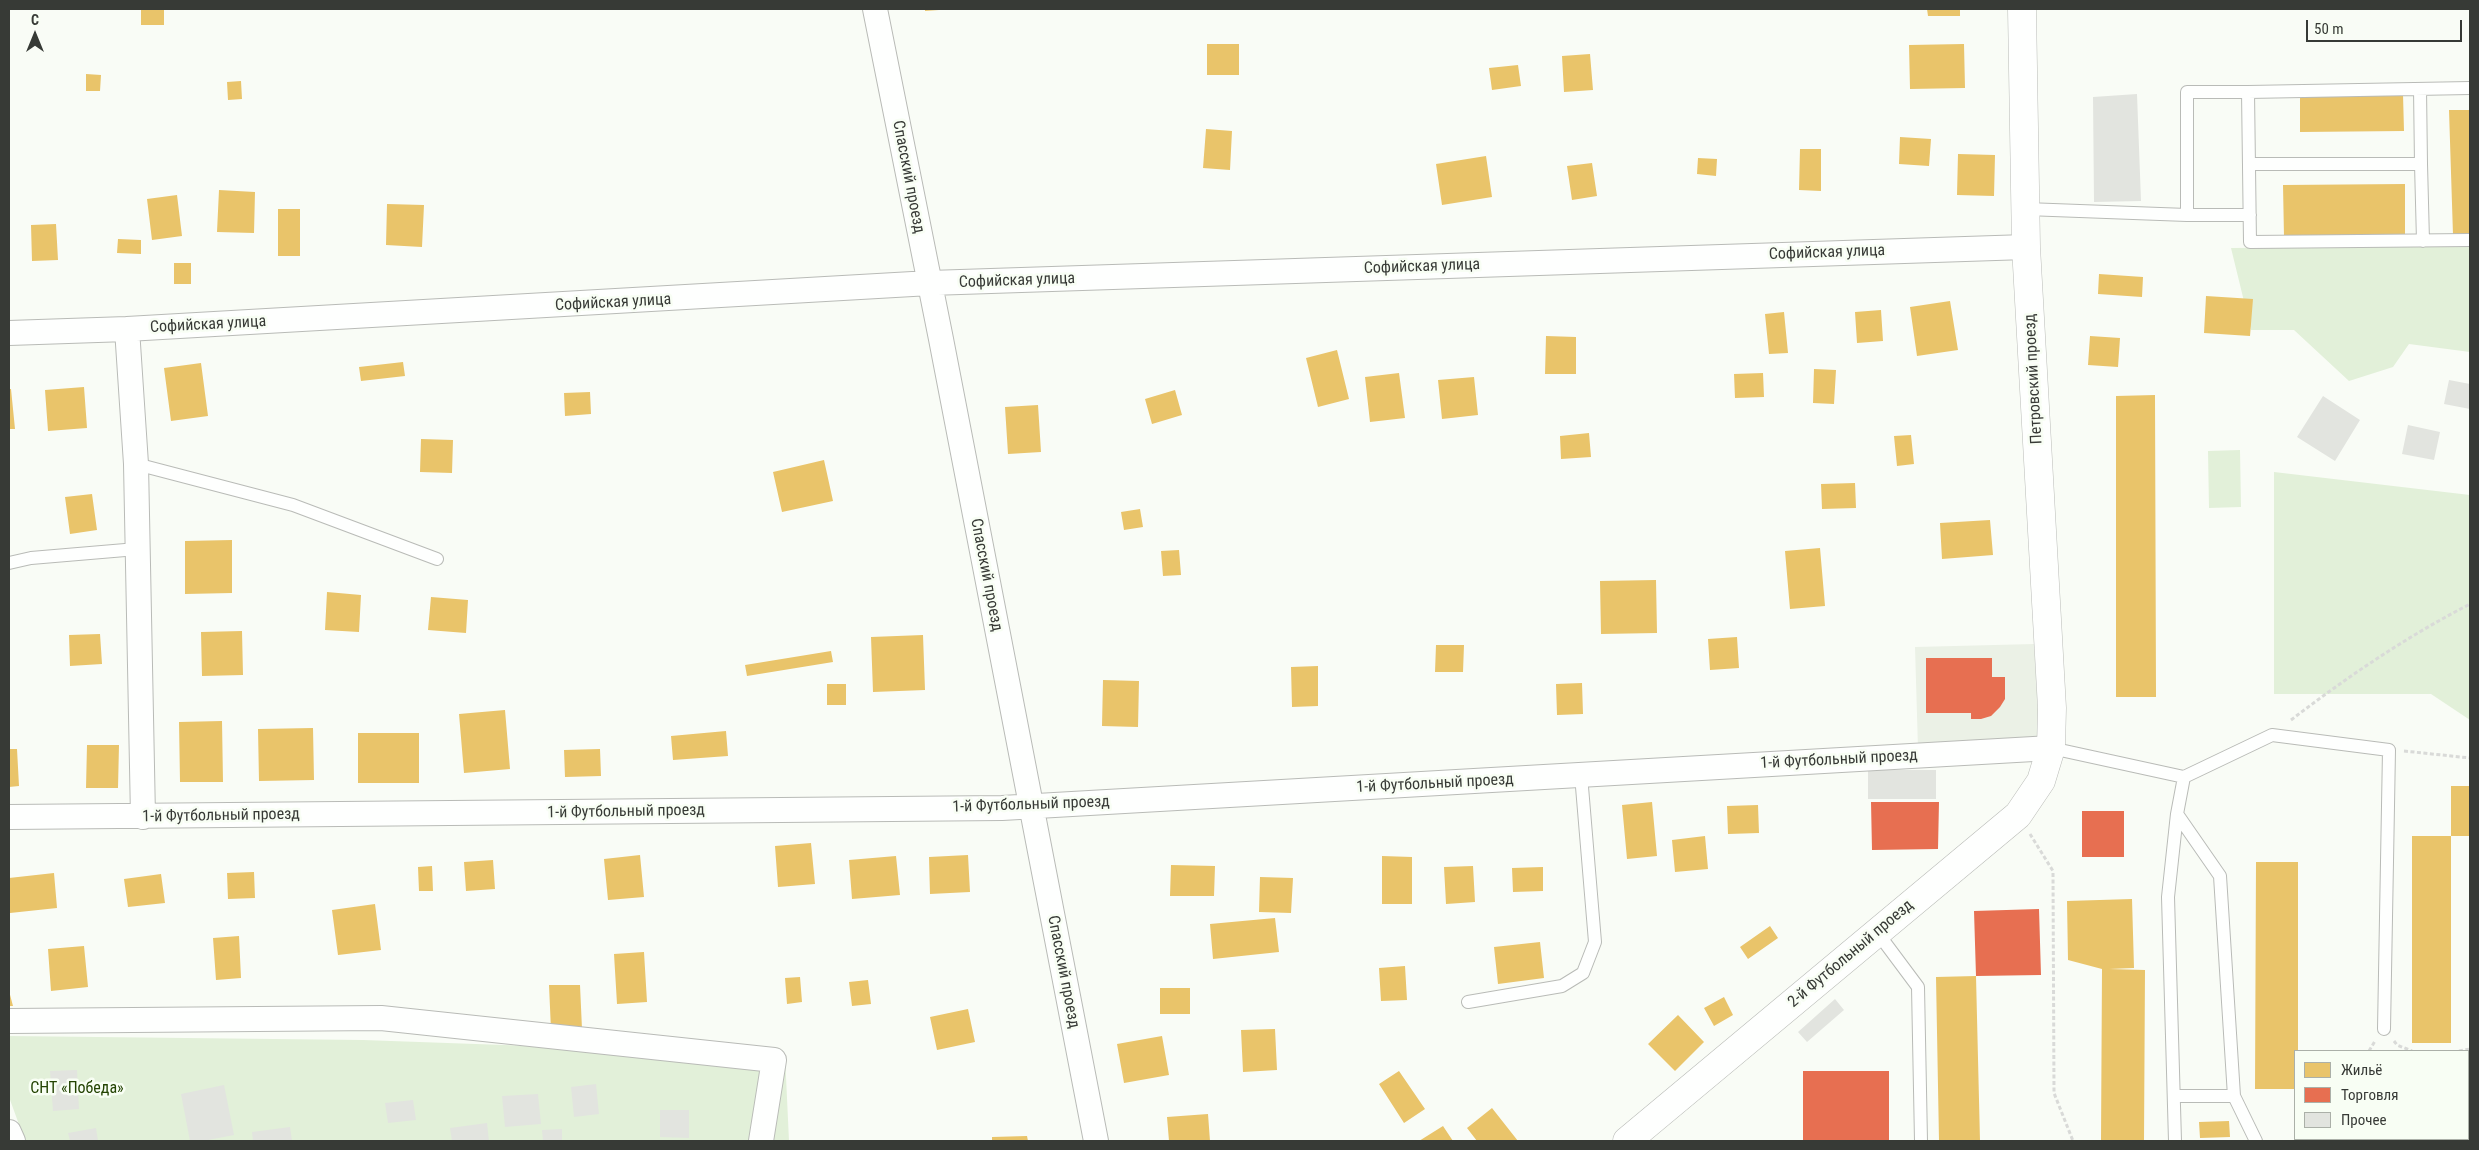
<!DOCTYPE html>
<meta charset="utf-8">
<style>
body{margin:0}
#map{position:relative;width:2479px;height:1150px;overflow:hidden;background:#f9fcf6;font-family:"Roboto Condensed",sans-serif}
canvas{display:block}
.frame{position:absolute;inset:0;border:10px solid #373a36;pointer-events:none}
.legend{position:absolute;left:2294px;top:1050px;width:175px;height:90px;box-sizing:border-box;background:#f8fef4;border:1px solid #abb0a8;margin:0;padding:6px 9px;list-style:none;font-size:15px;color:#373a36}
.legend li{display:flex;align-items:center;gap:10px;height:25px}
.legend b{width:25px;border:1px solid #abb0a8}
.north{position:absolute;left:10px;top:10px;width:50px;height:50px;-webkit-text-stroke:4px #f8fef4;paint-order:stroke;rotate:0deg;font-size:14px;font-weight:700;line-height:20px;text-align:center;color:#373a36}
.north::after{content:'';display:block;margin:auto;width:18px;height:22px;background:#373a36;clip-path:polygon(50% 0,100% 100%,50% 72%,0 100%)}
.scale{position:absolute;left:2306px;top:20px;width:156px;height:22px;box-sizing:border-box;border:2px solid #373a36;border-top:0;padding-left:6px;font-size:15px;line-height:18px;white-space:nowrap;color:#373a36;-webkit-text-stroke:4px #f8fef4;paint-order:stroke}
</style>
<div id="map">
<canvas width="2479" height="1150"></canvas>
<div class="frame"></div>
<ul class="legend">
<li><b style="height:14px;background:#e9c46a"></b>Жильё</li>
<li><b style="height:14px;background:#e76f51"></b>Торговля</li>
<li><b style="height:14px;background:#e2e4df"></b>Прочее</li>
</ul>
<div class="north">С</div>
<div class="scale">50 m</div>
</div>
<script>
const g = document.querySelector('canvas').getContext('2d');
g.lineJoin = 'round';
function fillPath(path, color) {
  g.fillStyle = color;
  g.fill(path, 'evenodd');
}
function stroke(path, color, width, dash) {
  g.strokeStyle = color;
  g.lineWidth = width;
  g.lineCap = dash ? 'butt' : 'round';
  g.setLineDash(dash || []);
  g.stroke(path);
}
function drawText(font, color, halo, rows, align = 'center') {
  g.font = font + ' "Roboto Condensed",sans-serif';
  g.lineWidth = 5;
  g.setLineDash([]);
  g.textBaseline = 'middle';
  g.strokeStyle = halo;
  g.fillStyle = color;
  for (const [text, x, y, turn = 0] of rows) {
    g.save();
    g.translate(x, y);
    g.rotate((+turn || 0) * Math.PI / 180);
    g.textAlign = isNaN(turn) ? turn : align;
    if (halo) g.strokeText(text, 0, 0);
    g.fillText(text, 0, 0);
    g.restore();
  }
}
fillPath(new Path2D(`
 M 2034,644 L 2040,743 L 1918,749 L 1915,647 Z`), '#ebf1e6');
fillPath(new Path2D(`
 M 2470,246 L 2470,352 L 2409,344 L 2393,367 L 2349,381 L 2294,330 L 2251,330 L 2231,248 Z
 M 2240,450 L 2241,507 L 2209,508 L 2208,451 Z
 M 2274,472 L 2470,495 L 2470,720 L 2431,694 L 2274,694 Z
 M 9,1036 L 363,1040 L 785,1055 L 789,1141 L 25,1141 L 9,1097 Z`), '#e2f0d9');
fillPath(new Path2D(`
 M 141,9 L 164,9 L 164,25 L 141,25 Z
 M 925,9 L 939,9 L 939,10 L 925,11 Z
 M 1927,9 L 1960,9 L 1960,16 L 1928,16 Z
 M 1207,44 L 1239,44 L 1239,75 L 1207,75 Z
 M 1964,44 L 1965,88 L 1910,89 L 1909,45 Z
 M 1590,54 L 1593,90 L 1564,92 L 1562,56 Z
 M 1518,65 L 1521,86 L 1492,90 L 1489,68 Z
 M 86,74 L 101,75 L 100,91 L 86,91 Z
 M 241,81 L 242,99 L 228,100 L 227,82 Z
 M 2300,94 L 2403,94 L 2404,131 L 2300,132 Z
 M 2449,110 L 2470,110 L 2470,235 L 2453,235 Z
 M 1206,129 L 1232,131 L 1230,170 L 1203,168 Z
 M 1900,137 L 1931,139 L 1929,166 L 1899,164 Z
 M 1800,149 L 1821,149 L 1821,191 L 1799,190 Z
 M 1958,154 L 1995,155 L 1994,196 L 1957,195 Z
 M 1486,156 L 1492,197 L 1442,205 L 1436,164 Z
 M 1698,158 L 1717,159 L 1716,176 L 1697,174 Z
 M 1592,163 L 1597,196 L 1572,200 L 1567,166 Z
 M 2405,184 L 2405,236 L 2284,237 L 2283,185 Z
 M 219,190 L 255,192 L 254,233 L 217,232 Z
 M 177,195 L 182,236 L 152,240 L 147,199 Z
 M 387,204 L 424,205 L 422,247 L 386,245 Z
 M 278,209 L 300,209 L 300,256 L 278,256 Z
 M 56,224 L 58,260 L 32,261 L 31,225 Z
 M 118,239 L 141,240 L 141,254 L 117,253 Z
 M 174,263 L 191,263 L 191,284 L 174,284 Z
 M 2099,274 L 2143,277 L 2142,297 L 2098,294 Z
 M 2206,296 L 2253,299 L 2250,336 L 2204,333 Z
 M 1950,301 L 1958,350 L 1917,356 L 1910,307 Z
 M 1881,310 L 1883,341 L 1857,343 L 1855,312 Z
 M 1784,312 L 1788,353 L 1769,354 L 1765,314 Z
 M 1546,336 L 1576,337 L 1576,374 L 1545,374 Z
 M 2090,336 L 2120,338 L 2118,367 L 2088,365 Z
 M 1337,350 L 1349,399 L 1318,407 L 1306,358 Z
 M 403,362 L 405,376 L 361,381 L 359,367 Z
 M 201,363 L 208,416 L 171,421 L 164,368 Z
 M 1814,369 L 1836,370 L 1834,404 L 1813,403 Z
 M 1399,373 L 1405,418 L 1370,422 L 1365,377 Z
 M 1763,373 L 1764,397 L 1735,398 L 1734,374 Z
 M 1474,377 L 1478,415 L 1442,419 L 1438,380 Z
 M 84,387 L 87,428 L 48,431 L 45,390 Z
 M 9,389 L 11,389 L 15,429 L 9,429 Z
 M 1175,390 L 1182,415 L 1152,424 L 1145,399 Z
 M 590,392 L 591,414 L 565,416 L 564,393 Z
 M 2155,395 L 2156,697 L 2116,697 L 2116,396 Z
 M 1038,405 L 1041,452 L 1008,454 L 1005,407 Z
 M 1589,433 L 1591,457 L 1561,459 L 1560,436 Z
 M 1911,435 L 1914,464 L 1897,466 L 1894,436 Z
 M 421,439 L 453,440 L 452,473 L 420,472 Z
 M 824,460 L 833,501 L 782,512 L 773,472 Z
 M 1855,483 L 1856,508 L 1822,509 L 1821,484 Z
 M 92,494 L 97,530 L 70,534 L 65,497 Z
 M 1140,509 L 1143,527 L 1124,530 L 1121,512 Z
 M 1990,520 L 1993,555 L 1942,559 L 1940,523 Z
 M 232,540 L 232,593 L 185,594 L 185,541 Z
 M 1820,548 L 1825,606 L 1790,609 L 1785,551 Z
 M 1179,550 L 1181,575 L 1163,576 L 1161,551 Z
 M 1656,580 L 1657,633 L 1601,634 L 1600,581 Z
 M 327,592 L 361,595 L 359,632 L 325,630 Z
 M 431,597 L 468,600 L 466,633 L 428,630 Z
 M 242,631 L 243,675 L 202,676 L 201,632 Z
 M 100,634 L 102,664 L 70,666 L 69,635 Z
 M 923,635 L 925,690 L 873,692 L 871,637 Z
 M 1737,637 L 1739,668 L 1710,670 L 1708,639 Z
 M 1436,645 L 1464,645 L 1463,672 L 1435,672 Z
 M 831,651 L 833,662 L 747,676 L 745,665 Z
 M 1318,666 L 1318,706 L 1292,707 L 1291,667 Z
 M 1103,680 L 1139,681 L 1138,727 L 1102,726 Z
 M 1582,683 L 1583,714 L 1557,715 L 1556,684 Z
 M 827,684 L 846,684 L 846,705 L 827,705 Z
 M 505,710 L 510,769 L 464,773 L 459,714 Z
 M 222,721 L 223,782 L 180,782 L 179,722 Z
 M 313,728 L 314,780 L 259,781 L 258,729 Z
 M 726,731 L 728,756 L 673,760 L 671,736 Z
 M 358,733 L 419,733 L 419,783 L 358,783 Z
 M 87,745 L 119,745 L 118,788 L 86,788 Z
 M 9,749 L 17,749 L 19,786 L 9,787 Z
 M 600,749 L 601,776 L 565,777 L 564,750 Z
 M 2451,786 L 2470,786 L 2470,836 L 2451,836 Z
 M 1652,802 L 1657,856 L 1627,859 L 1622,805 Z
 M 1758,805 L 1759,833 L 1728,834 L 1727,806 Z
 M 1705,836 L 1708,869 L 1675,872 L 1672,840 Z
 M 2412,836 L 2451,836 L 2451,1043 L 2412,1043 Z
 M 811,843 L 815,884 L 778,887 L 775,846 Z
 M 640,855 L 644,897 L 608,900 L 604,859 Z
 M 968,855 L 970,892 L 930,894 L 929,857 Z
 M 896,856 L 900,895 L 852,899 L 849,860 Z
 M 1382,856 L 1412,857 L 1412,904 L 1382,904 Z
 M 493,860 L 495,889 L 466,891 L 464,862 Z
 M 2256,862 L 2298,862 L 2298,1051 L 2295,1051 L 2295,1089 L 2255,1089 Z
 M 1171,865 L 1215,866 L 1214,896 L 1170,896 Z
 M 432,866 L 433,891 L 419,891 L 418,867 Z
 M 1473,866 L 1475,902 L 1446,904 L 1444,867 Z
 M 1543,867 L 1543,891 L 1513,892 L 1512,868 Z
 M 254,872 L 255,898 L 228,899 L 227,873 Z
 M 54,873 L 57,908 L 10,913 L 9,878 Z
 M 161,874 L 165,903 L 128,907 L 124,879 Z
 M 1260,877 L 1293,878 L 1291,913 L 1259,912 Z
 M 2132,899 L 2134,968 L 2109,969 L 2145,970 L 2144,1141 L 2101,1141 L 2102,969 L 2068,960 L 2067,901 Z
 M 375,904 L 381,950 L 338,955 L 332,910 Z
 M 1275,918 L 1279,952 L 1213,959 L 1210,924 Z
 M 1770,926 L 1778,938 L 1748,959 L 1740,947 Z
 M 239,936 L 241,978 L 216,980 L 213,938 Z
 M 1540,942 L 1544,978 L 1498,984 L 1494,947 Z
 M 84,946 L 88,987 L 51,991 L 48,949 Z
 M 644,952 L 647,1002 L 617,1004 L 614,954 Z
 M 1405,966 L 1407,1000 L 1381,1001 L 1379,968 Z
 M 1976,976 L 1980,1141 L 1939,1141 L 1936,977 Z
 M 800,977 L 802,1002 L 787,1004 L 785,978 Z
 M 868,980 L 871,1004 L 852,1006 L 849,982 Z
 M 549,985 L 580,985 L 582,1029 L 551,1030 Z
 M 1160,988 L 1190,988 L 1190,1014 L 1160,1014 Z
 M 9,991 L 13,1006 L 9,1006 Z
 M 1724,997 L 1733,1015 L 1714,1026 L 1704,1008 Z
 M 968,1009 L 975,1042 L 937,1050 L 930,1017 Z
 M 1678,1015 L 1704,1042 L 1675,1071 L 1648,1044 Z
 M 1275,1029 L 1277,1070 L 1243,1072 L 1241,1030 Z
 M 1162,1036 L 1169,1075 L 1124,1083 L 1117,1044 Z
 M 1399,1071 L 1425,1109 L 1404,1123 L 1379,1084 Z
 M 1492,1108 L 1518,1141 L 1477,1141 L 1467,1128 Z
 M 1208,1114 L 1210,1141 L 1169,1141 L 1167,1117 Z
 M 2229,1121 L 2230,1137 L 2200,1138 L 2199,1122 Z
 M 1443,1126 L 1453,1141 L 1419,1141 Z
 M 1027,1136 L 1028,1141 L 992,1141 L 992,1137 Z`), '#e9c46a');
fillPath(new Path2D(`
 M 1926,658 L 1992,658 L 1992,677 L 2005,677 L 2005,699 L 2000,707 L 1991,716 L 1981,719 L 1971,719 L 1971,713 L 1926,713 Z
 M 1871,802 L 1939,802 L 1938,849 L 1872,850 Z
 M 2082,811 L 2124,811 L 2124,857 L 2082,857 Z
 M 2039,909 L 2041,975 L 1976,976 L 1974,911 Z
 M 1803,1071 L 1889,1071 L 1889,1141 L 1803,1141 Z`), '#e76f51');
fillPath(new Path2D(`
 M 2137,94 L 2141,201 L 2094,202 L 2093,97 Z
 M 2449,380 L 2470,384 L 2470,409 L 2444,404 Z
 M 2323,396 L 2360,420 L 2335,461 L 2297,437 Z
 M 2408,425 L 2440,432 L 2434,460 L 2402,454 Z
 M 1868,770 L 1936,770 L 1936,799 L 1868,799 Z
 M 1835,999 L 1844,1010 L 1807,1042 L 1798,1032 Z
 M 77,1070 L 79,1109 L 53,1111 L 50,1071 Z
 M 596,1084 L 599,1114 L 574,1117 L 571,1087 Z
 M 224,1085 L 234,1135 L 203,1141 L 190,1141 L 181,1094 Z
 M 538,1094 L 541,1124 L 505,1127 L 502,1096 Z
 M 413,1100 L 416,1120 L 388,1123 L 385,1103 Z
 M 660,1110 L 689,1110 L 689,1138 L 660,1137 Z
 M 487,1123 L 489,1141 L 452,1141 L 450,1128 Z
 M 290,1127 L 292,1141 L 253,1141 L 252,1132 Z
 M 96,1128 L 98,1141 L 70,1141 L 68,1133 Z
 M 562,1129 L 562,1141 L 543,1141 L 542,1130 Z`), '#e2e4df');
const lane = new Path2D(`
 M 2470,88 L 2248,92 L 2250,242 L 2470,240
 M 2249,164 L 2421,164 L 2420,89
 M 2421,164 L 2423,241
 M 2026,209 L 2187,215 L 2250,215
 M 2187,215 L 2187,92 L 2248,92
 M 136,464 L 293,505 L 437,559
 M 9,563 L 31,558 L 137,549
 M 2051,748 L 2184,777 L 2177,814 L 2220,876 L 2234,1096 L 2256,1141
 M 2184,777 L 2272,735 L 2389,750 L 2384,1029
 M 1877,932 L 1918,987 L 1921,1141
 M 1468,1002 L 1562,986 L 1583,973 L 1595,942 L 1581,775
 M 2174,1096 L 2234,1096
 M 2175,1141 L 2168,897 L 2177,814`);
const street = new Path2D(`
 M 875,9 L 941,339 L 1096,1141
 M 127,329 L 136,464 L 143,817
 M 9,333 L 127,329 L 930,283 L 2026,247
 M 9,817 L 1002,808 L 2051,748
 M 9,1021 L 381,1018 L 774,1060 L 761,1141
 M 9,1132 L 13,1141`);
const secondary = new Path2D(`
 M 1627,1141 L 2018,815 L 2041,781 L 2051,748 L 2052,708 L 2026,247 L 2022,9`);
stroke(lane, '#b9bbb7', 14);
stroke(street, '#b9bbb7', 26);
stroke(secondary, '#b9bbb7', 29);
stroke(new Path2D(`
 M 2291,720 C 2347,677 2406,637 2470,604
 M 2404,751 L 2470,758
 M 2030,834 L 2053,871 L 2054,1093 L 2073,1141
 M 2394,1041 L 2397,1045 L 2412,1051
 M 2369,1051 L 2375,1041
 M 2459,1051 L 2470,1049
 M 2321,1141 L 2322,1139`), '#d9dad8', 3, [4, 2.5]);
stroke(lane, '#fefffe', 12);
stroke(street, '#fefffe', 24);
stroke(secondary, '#fefffe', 28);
drawText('16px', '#373a36', '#f8fef4', [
 ["Спасский проезд",908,177,79],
 ["Софийская улица",1827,253,-2],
 ["Софийская улица",1422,267,-2],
 ["Софийская улица",1017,281,-2],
 ["Софийская улица",613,303,-3],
 ["Софийская улица",208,325,-3],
 ["Петровский проезд",2034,379,-93],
 ["Спасский проезд",986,575,79],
 ["1-й Футбольный проезд",1839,760,-3],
 ["1-й Футбольный проезд",1435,784,-3],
 ["1-й Футбольный проезд",1031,805,-2],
 ["1-й Футбольный проезд",626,812,-1],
 ["1-й Футбольный проезд",221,816,-1],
 ["2-й Футбольный проезд",1851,954,-40],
 ["Спасский проезд",1063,972,79]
]);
drawText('16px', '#234302', '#f8fef4', [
 ["СНТ «Победа»",77,1089]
]);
</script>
